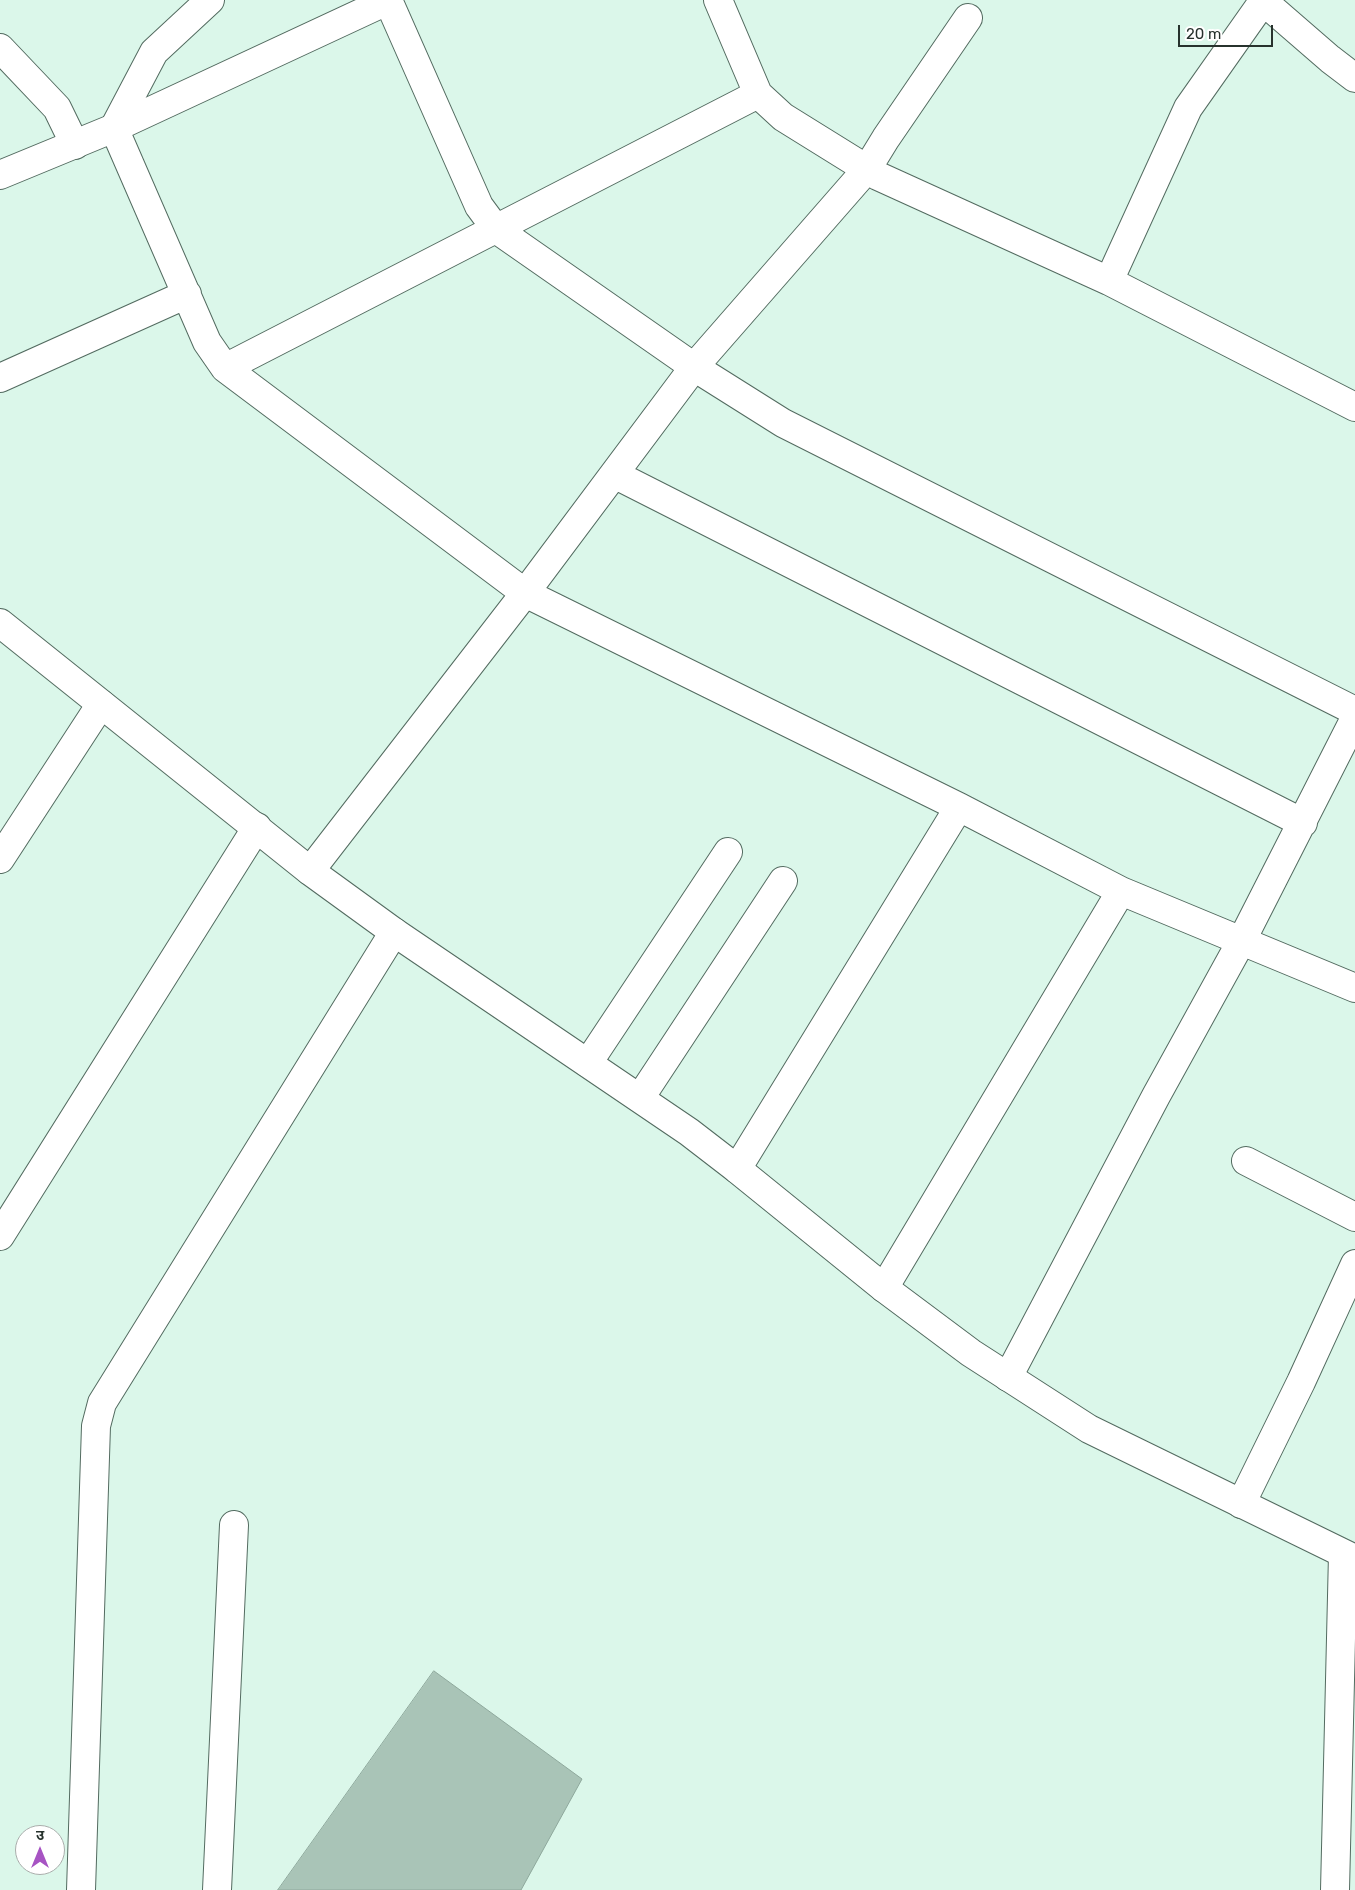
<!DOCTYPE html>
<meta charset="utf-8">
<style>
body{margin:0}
#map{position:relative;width:1355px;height:1890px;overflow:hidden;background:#dbf7ea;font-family:Rubik,"Noto Sans Devanagari",sans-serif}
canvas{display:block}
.north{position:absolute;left:15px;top:1825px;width:50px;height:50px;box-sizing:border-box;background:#fff;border:1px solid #a9adab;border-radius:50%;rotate:0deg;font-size:14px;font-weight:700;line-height:20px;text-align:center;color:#27322d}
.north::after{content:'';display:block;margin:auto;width:18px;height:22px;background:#a754c3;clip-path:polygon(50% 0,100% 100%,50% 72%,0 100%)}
.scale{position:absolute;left:1178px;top:25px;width:95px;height:22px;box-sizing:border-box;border:2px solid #27322d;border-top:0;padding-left:6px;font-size:15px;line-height:18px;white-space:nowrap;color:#27322d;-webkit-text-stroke:4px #fff;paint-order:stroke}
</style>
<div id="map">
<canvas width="1355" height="1890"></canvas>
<div class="north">उ</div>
<div class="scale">20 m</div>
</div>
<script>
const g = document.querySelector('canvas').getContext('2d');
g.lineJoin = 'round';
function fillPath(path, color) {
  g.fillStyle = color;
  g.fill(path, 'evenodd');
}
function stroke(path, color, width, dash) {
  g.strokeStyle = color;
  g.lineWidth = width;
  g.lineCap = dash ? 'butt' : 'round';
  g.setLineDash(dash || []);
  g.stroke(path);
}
const building = new Path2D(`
 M 434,1671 L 582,1779 L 521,1890 L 278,1890 Z`);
fillPath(building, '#a9c4b7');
stroke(building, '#8ea89c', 1);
const minor = new Path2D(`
 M 210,0 L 154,52 L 114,128 L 207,342 L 225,368 L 525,593 L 959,807 L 1121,891 L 1355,988
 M 388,0 L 479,206 L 496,229 L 694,367 L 783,423 L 1355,711
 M 718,0 L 758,94 L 783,117 L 878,176 L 1109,281 L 1355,407
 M 1263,1 L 1330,59 L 1355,78
 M 0,48 L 57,108 L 75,145
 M 1109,281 L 1188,108 L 1264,0
 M 225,368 L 758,94
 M 0,378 L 187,294
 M 614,474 L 1303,823
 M 0,859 L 101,704
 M 310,871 L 525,593 L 694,367 L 867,169 L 886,138 L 968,18
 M 588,1063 L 728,852
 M 640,1098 L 783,881
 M 1246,1161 L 1355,1217
 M 737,1169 L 959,807
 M 0,1236 L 257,827
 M 884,1288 L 1121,891
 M 1008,1377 L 1156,1096 L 1242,940 L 1355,718
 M 1241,1504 L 1301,1382 L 1355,1264
 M 81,1890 L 96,1426 L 102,1403 L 394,932
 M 217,1890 L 234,1525
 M 1335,1890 L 1343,1554`);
const tertiary = new Path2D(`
 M 0,175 L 114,128 L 389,0
 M 0,623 L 310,871 L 394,932 L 689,1132 L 737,1169 L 884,1288 L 971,1353 L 1089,1429 L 1355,1559`);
stroke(minor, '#536b60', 30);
stroke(tertiary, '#536b60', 30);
stroke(minor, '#fff', 28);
stroke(tertiary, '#fff', 28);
</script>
